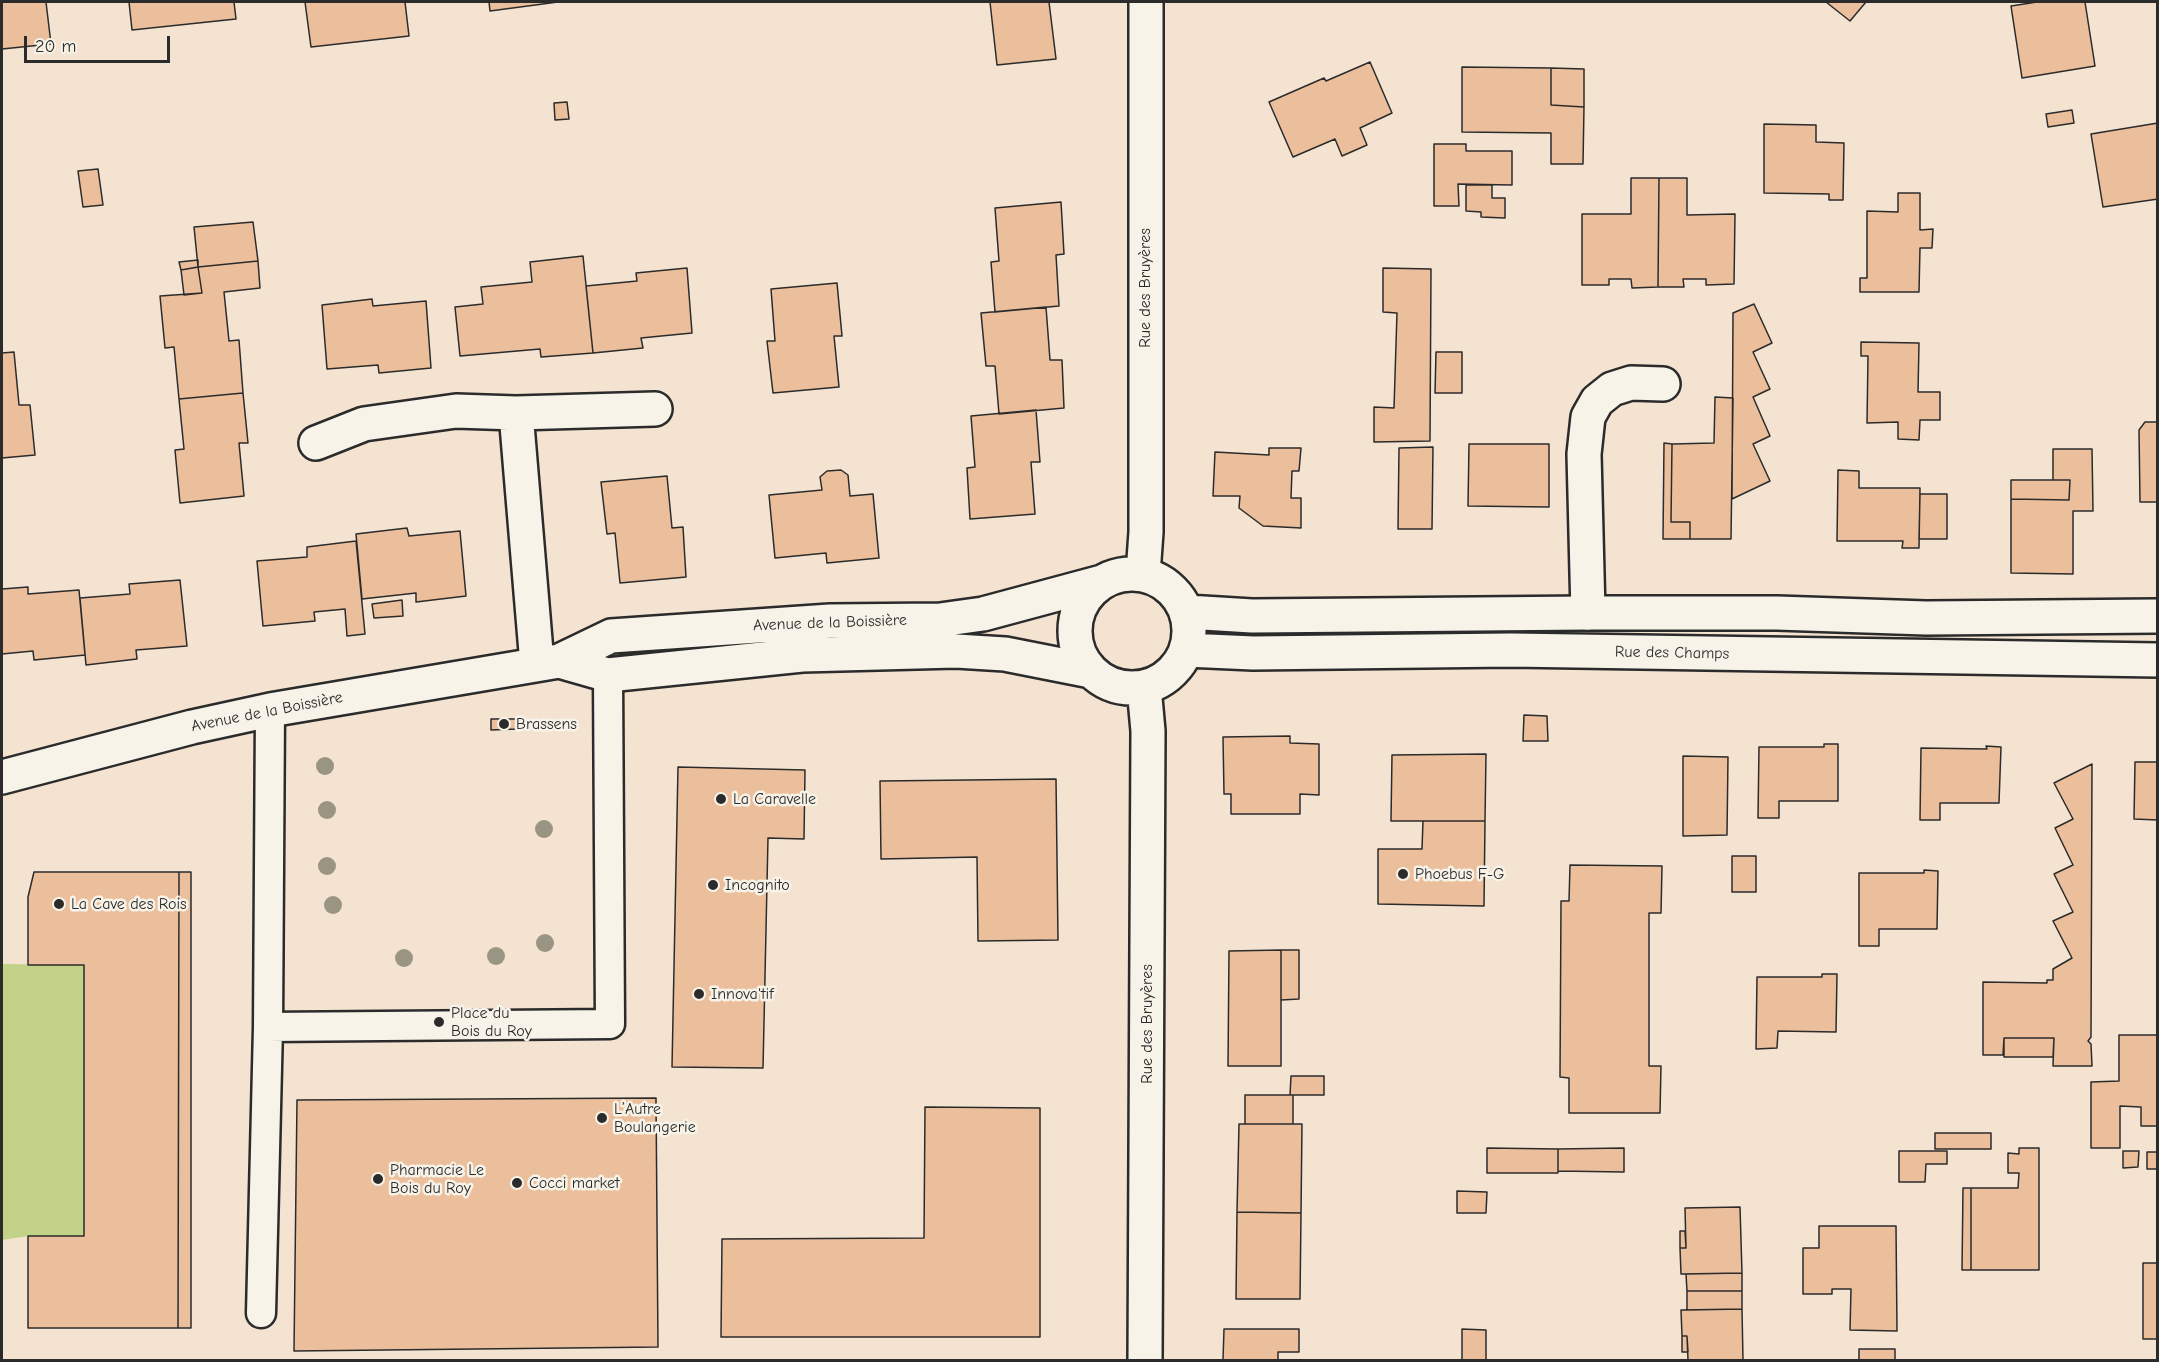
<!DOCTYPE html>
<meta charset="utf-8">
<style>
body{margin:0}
#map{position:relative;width:2159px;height:1362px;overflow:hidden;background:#f4e3d1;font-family:"Comic Neue",sans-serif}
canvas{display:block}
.frame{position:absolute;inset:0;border:3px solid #2b2b2b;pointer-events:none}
.scale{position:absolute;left:24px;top:36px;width:146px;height:27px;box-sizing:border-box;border:3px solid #2b2b2b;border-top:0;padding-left:8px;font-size:18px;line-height:21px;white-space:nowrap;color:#2b2b2b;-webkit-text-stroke:4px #f7f3e8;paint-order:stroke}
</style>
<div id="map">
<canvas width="2159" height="1362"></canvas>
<div class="frame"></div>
<div class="scale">20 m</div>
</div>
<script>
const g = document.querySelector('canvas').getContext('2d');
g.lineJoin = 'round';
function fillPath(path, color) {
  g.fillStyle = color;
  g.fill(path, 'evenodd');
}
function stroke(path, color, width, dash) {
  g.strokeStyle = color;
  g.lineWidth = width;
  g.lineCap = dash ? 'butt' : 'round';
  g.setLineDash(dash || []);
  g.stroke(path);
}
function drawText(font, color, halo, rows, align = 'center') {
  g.font = font + ' "Comic Neue",sans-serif';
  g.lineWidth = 5;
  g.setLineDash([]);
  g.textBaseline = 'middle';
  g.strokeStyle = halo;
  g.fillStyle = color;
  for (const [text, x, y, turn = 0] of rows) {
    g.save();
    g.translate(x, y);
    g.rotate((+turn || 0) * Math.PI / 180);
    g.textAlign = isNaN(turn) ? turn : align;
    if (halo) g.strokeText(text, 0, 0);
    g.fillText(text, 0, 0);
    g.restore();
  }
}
fillPath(new Path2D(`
 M 2,964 L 84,965 L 84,1236 L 28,1236 L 2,1240 Z`), '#c2d286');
const building = new Path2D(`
 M 2,2 L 46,2 L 51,44 L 2,49 Z
 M 129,2 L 234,2 L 236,19 L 132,30 Z
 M 305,2 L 405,2 L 409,36 L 311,47 Z
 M 489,2 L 558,2 L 490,11 Z
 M 990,2 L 1049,2 L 1056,59 L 997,65 Z
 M 1826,2 L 1866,2 L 1850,21 Z
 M 2037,2 L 2085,2 L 2095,66 L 2022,78 L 2011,6 Z
 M 1370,62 L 1392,113 L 1360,128 L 1367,145 L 1342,156 L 1335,139 L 1293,157 L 1269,102 L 1324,78 L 1326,81 Z
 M 1462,67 L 1551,68 L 1551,105 L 1584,107 L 1583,164 L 1551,164 L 1551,133 L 1462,132 Z
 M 1551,68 L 1584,69 L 1584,107 L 1551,105 Z
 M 567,102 L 569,119 L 555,120 L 554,103 Z
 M 2072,110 L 2074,123 L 2048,127 L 2046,114 Z
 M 2158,123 L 2158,199 L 2103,207 L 2091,134 Z
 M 1764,124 L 1816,125 L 1816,142 L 1844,143 L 1843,200 L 1829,200 L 1829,194 L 1764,193 Z
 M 1434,144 L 1466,144 L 1466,151 L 1512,151 L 1512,185 L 1458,184 L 1459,206 L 1434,206 Z
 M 98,169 L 103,205 L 83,207 L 78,171 Z
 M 1631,178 L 1659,178 L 1658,287 L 1632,288 L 1631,279 L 1609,279 L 1609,285 L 1582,285 L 1582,214 L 1631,214 Z
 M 1659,178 L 1687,178 L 1687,215 L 1735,214 L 1734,284 L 1706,285 L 1706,279 L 1683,279 L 1684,287 L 1658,287 Z
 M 1466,185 L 1492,185 L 1492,198 L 1505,198 L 1505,218 L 1481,217 L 1481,212 L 1466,211 Z
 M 1898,193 L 1920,193 L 1920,230 L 1933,229 L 1932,248 L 1920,248 L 1919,292 L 1860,292 L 1860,278 L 1867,278 L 1867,211 L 1898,212 Z
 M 1061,202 L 1064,254 L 1056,255 L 1059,306 L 995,312 L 991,262 L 999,261 L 995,208 Z
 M 253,222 L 258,261 L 198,267 L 194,227 Z
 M 583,256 L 593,353 L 541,357 L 540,349 L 460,356 L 455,307 L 483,304 L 481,287 L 532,282 L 530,262 Z
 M 198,260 L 198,267 L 181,270 L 179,262 Z
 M 258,261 L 260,288 L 224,292 L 229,341 L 239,340 L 243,393 L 179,399 L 174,347 L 165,348 L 160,296 L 202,293 L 198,267 Z
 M 198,267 L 202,293 L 184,295 L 181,270 Z
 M 687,268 L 692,333 L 641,338 L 643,348 L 593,353 L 586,286 L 637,281 L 636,273 Z
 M 1383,268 L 1431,269 L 1430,441 L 1374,442 L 1374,407 L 1394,408 L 1397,313 L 1383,312 Z
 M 837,283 L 842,336 L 834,336 L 839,387 L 773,393 L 767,341 L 775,341 L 771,289 Z
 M 372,299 L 373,306 L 426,301 L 431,368 L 379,373 L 378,365 L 327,369 L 322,305 Z
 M 1754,304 L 1772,343 L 1753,352 L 1770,389 L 1753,397 L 1770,436 L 1753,444 L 1770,481 L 1732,499 L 1733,313 Z
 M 1046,307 L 1050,360 L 1062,360 L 1064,408 L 999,414 L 995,366 L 986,366 L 981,313 Z
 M 1861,342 L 1919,343 L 1918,392 L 1940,392 L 1940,420 L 1920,420 L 1919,440 L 1898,439 L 1898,422 L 1867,423 L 1868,356 L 1861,356 Z
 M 14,352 L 19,405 L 30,405 L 35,455 L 2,458 L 2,353 Z
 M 1436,352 L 1462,352 L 1462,393 L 1435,393 Z
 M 243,393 L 248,443 L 239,443 L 244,496 L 180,503 L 175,450 L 184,449 L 179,399 Z
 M 1715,397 L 1733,398 L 1731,539 L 1690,539 L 1690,522 L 1671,522 L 1672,444 L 1714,443 Z
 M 1036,410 L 1040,462 L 1031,462 L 1035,514 L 970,519 L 967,468 L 975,467 L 971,416 Z
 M 2145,422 L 2158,422 L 2158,502 L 2140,502 L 2139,430 Z
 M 1664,443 L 1672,444 L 1671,522 L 1690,522 L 1690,539 L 1663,539 Z
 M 1469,444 L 1549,444 L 1549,507 L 1468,506 Z
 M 1433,447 L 1432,529 L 1398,529 L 1399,448 Z
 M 1269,448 L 1301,448 L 1299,471 L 1292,471 L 1291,498 L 1301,498 L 1301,528 L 1263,526 L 1239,508 L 1240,496 L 1213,496 L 1215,452 L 1269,455 Z
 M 2053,449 L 2092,449 L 2093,511 L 2073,511 L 2073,574 L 2011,573 L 2011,499 L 2069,500 L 2070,480 L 2053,480 Z
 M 841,470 L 848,475 L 850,496 L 873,494 L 879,558 L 827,563 L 826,553 L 775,558 L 769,495 L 822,490 L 820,477 L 827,471 Z
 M 1838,470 L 1859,471 L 1859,488 L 1920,488 L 1919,548 L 1902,548 L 1903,541 L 1837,541 Z
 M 667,476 L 672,528 L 683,527 L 686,577 L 620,583 L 615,533 L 607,534 L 601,482 Z
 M 2011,480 L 2070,480 L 2069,500 L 2011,499 Z
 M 1920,494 L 1947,494 L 1947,539 L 1919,539 Z
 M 407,528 L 409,536 L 460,531 L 466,596 L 416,602 L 416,593 L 362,599 L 356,534 Z
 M 356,541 L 365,634 L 347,636 L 345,609 L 314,612 L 315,621 L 263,626 L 257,561 L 307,557 L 307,547 Z
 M 180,580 L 187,646 L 136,650 L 137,659 L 86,665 L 80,598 L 130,594 L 129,584 Z
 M 28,587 L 28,594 L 79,590 L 85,655 L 34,660 L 33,651 L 2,654 L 2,589 Z
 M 402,600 L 403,616 L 374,618 L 372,604 Z
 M 1524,715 L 1547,716 L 1548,741 L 1523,741 Z
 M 491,719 L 517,719 L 517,729 L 491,730 Z
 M 1290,736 L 1290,743 L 1319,744 L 1319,795 L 1300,794 L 1300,814 L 1231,814 L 1231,794 L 1224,794 L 1223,737 Z
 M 1824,744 L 1838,744 L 1838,801 L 1779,801 L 1779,818 L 1758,818 L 1759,747 L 1824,747 Z
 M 1986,746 L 2001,747 L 1999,803 L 1940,803 L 1940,820 L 1920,820 L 1921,748 L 1987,749 Z
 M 1486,754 L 1485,821 L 1391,821 L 1392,755 Z
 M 1683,756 L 1728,757 L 1727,835 L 1683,836 Z
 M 2135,762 L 2158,762 L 2158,820 L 2134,819 Z
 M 2092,764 L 2091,1037 L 2088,1041 L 2091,1044 L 2092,1066 L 2053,1066 L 2054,1038 L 2004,1038 L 2003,1055 L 1983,1055 L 1983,982 L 2047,983 L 2047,980 L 2053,980 L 2053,969 L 2072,958 L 2053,921 L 2073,912 L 2054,874 L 2073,865 L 2055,828 L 2073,819 L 2054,783 Z
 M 678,767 L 805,770 L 804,839 L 768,838 L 763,1068 L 672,1067 Z
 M 1056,779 L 1058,940 L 978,941 L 977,857 L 881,859 L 880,781 Z
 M 1423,821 L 1485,821 L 1484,906 L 1378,904 L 1378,849 L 1422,849 Z
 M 1732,856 L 1756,856 L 1756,892 L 1732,892 Z
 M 1570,865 L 1662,866 L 1661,913 L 1649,913 L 1649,1066 L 1661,1066 L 1660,1113 L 1569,1113 L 1569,1078 L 1560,1077 L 1561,901 L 1569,901 Z
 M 1924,870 L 1938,871 L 1937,929 L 1879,929 L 1879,946 L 1859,946 L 1859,873 L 1924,873 Z
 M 34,872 L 179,872 L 178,1328 L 28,1328 L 28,1236 L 84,1236 L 84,965 L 28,965 L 28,897 Z
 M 179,872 L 191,872 L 191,1328 L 178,1328 Z
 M 1281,950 L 1281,1066 L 1228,1066 L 1229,951 Z
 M 1281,950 L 1299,950 L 1299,999 L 1281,1000 Z
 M 1822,974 L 1837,974 L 1836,1032 L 1778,1031 L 1777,1048 L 1756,1049 L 1757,977 L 1822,977 Z
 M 2119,1035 L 2158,1035 L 2158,1126 L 2141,1126 L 2141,1107 L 2120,1106 L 2120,1148 L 2091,1148 L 2091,1082 L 2119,1081 Z
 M 2004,1038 L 2054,1038 L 2053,1057 L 2004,1057 Z
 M 1291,1076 L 1324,1076 L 1324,1095 L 1290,1095 Z
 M 1245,1095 L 1293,1095 L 1293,1124 L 1245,1124 Z
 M 656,1098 L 658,1347 L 294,1351 L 297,1100 Z
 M 925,1107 L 1040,1108 L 1040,1337 L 721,1337 L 722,1239 L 924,1238 Z
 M 1239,1124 L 1302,1124 L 1301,1213 L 1237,1212 Z
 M 1935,1133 L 1991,1133 L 1991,1149 L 1935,1149 Z
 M 1487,1148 L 1558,1149 L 1558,1173 L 1487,1173 Z
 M 1624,1148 L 1624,1172 L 1558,1171 L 1558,1149 Z
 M 2019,1148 L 2039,1148 L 2039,1270 L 1971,1270 L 1971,1188 L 2018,1188 L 2019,1173 L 2008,1173 L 2008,1153 L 2019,1154 Z
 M 1899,1151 L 1947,1151 L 1947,1164 L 1926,1164 L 1925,1182 L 1899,1182 Z
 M 2123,1151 L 2139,1151 L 2138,1167 L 2123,1168 Z
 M 2147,1152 L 2158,1152 L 2158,1169 L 2147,1169 Z
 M 1963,1188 L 1971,1188 L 1971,1270 L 1962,1270 Z
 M 1457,1191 L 1487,1192 L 1486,1213 L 1457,1213 Z
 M 1740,1207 L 1742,1273 L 1681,1274 L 1680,1248 L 1686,1248 L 1685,1208 Z
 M 1237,1212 L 1301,1213 L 1300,1299 L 1236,1299 Z
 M 1819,1226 L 1896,1226 L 1897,1331 L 1850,1330 L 1851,1289 L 1832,1289 L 1832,1294 L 1803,1294 L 1803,1248 L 1819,1248 Z
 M 1680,1231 L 1685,1231 L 1686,1248 L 1680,1248 Z
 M 2143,1263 L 2158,1263 L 2158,1339 L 2143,1339 Z
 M 1742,1273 L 1742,1291 L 1687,1291 L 1686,1274 Z
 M 1687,1291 L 1742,1291 L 1742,1309 L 1687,1310 Z
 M 1742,1309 L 1743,1360 L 1688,1360 L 1687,1336 L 1682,1336 L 1681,1310 Z
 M 1224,1329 L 1299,1329 L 1299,1352 L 1278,1352 L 1278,1360 L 1223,1360 Z
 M 1462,1329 L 1486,1330 L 1486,1360 L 1462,1360 Z
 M 1682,1336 L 1687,1336 L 1688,1352 L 1682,1352 Z
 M 1859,1349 L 1895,1349 L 1895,1360 L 1859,1360 Z`);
fillPath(building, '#ecbf9c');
stroke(building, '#2b2b2b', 1.5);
const service = new Path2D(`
 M 270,710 L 268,1027 L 610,1024 L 608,675
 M 261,1313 L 268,1027`);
const minor = new Path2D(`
 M 316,443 L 364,424 L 456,411 L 516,413
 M 1588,613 L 1584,454 L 1588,417 L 1597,401 L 1612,389 L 1631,383 L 1663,384
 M 537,664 L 516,413 L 655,409`);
const tertiary = new Path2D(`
 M 1143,574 L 1146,532 L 1146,2
 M1075 631a57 57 0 1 1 114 0a57 57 0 1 1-114 0Z
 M 1187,612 L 1252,616 L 1588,613 L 1777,613 L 1926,618 L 2158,616
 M 1186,650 L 1253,653 L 1511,650 L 2158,660
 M 559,661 L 608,675 L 802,655 L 956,651 L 1005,654 L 1091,671
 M 1144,687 L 1148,731 L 1145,1360
 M 2,777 L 192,727 L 270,710 L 559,661 L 611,636 L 830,621 L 940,620 L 983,614 L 1102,582`);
stroke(service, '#2b2b2b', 33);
stroke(minor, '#2b2b2b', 38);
stroke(tertiary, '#2b2b2b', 38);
stroke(service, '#f7f3e8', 28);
stroke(minor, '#f7f3e8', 33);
stroke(tertiary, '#f7f3e8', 33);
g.fillStyle = '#9a9582';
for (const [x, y] of [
 [325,766],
 [327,810],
 [544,829],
 [327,866],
 [333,905],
 [545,943],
 [496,956],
 [404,958]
]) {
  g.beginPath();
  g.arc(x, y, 9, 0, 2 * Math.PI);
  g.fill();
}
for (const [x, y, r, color] of [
 [504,724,6,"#2b2b2b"],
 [721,799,6,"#2b2b2b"],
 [1403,874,6,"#2b2b2b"],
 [713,885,6,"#2b2b2b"],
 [59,904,6,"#2b2b2b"],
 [699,994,6,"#2b2b2b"],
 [439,1022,6,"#2b2b2b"],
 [602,1118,6,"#2b2b2b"],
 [378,1179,6,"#2b2b2b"],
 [517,1183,6,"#2b2b2b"]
]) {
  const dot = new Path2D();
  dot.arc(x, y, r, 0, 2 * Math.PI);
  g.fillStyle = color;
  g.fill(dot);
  stroke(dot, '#f7f3e8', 2);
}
drawText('16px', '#2b2b2b', '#f7f3e8', [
 ["Rue des Bruyères",1145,288,-90],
 ["Avenue de la Boissière",830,623,-2],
 ["Rue des Champs",1672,653,1],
 ["Avenue de la Boissière",267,712,-11],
 ["Rue des Bruyères",1147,1024,-90]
]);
drawText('16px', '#2b2b2b', '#f7f3e8', [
 ["Brassens",516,724],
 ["La Caravelle",733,799],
 ["Phoebus F-G",1415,874],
 ["Incognito",725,885],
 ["La Cave des Rois",71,904],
 ["Innova'tif",711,994],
 ["Place du",451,1013],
 ["Bois du Roy",451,1031],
 ["L’Autre",614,1109],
 ["Boulangerie",614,1127],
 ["Pharmacie Le",390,1170],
 ["Bois du Roy",390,1188],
 ["Cocci market",529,1183]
], 'left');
</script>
